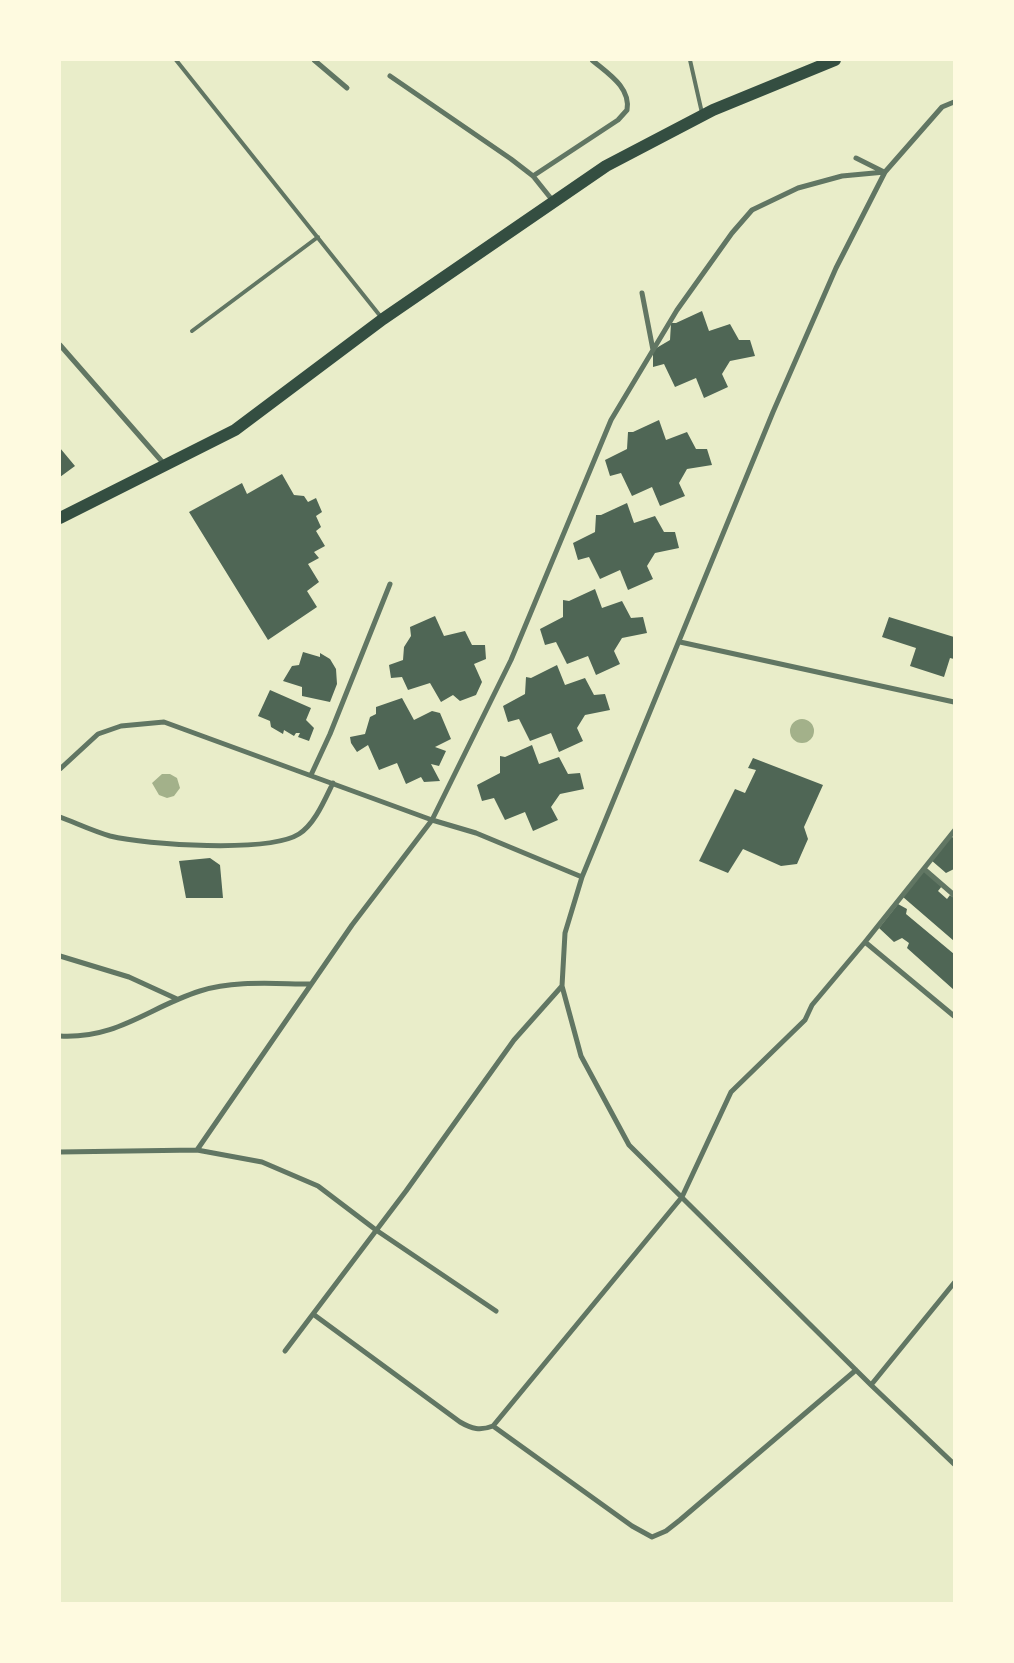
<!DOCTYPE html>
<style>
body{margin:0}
#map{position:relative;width:1014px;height:1663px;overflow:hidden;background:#e9edc9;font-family:Overpass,sans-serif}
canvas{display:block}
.frame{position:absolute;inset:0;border:61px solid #fefae0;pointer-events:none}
</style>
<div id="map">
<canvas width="1014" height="1663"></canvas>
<div class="frame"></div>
</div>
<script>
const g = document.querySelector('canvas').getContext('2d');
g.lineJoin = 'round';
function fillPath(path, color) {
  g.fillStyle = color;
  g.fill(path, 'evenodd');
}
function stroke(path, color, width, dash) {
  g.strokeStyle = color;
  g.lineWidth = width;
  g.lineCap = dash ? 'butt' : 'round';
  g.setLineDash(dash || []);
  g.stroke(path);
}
fillPath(new Path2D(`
 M790 731a12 12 0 1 1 24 0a12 12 0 1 1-24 0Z
 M 162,774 L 170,774 L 177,778 L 180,788 L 174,796 L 167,798 L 159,795 L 152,783 Z`), '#a3b18a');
fillPath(new Path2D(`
 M 702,311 L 709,331 L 730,324 L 739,340 L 750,340 L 755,356 L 730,361 L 722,374 L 728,387 L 704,398 L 696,378 L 675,387 L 664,364 L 653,367 L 653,350 L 670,340 L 671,323 L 676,323 Z
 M 659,420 L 666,440 L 687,432 L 696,449 L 707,449 L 712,465 L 687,469 L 679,483 L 685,496 L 660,506 L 652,487 L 632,496 L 621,473 L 610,476 L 605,460 L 627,449 L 628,432 L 633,432 Z
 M 60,448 L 75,466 L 60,477 Z
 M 282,474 L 294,495 L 304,496 L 308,502 L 316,498 L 322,512 L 316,516 L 321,527 L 316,531 L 325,546 L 314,552 L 319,558 L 308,564 L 319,582 L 307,591 L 317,607 L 268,640 L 189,512 L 242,483 L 247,494 Z
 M 627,503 L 634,523 L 655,516 L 664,532 L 675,532 L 679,548 L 655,553 L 647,566 L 653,579 L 628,590 L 620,570 L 600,579 L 589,557 L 578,560 L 573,543 L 595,532 L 596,515 L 601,515 Z
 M 595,589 L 602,608 L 622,601 L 631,618 L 643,617 L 647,633 L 622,638 L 614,651 L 620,664 L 596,675 L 588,656 L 567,664 L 556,642 L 545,645 L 540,629 L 563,617 L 563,600 L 569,601 Z
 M 435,616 L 444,636 L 465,631 L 472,645 L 485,645 L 486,659 L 474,664 L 482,682 L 476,695 L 460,701 L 453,695 L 441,702 L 430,683 L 408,690 L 402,677 L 391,678 L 389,665 L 403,660 L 404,647 L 411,636 L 410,627 Z
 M 889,617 L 954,637 L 954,659 L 950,658 L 944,677 L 910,666 L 916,648 L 882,637 Z
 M 303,652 L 320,657 L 320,653 L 330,659 L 336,669 L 337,684 L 330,702 L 302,696 L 302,687 L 283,681 L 292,666 L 299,665 Z
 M 557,665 L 565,685 L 585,678 L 594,695 L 605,694 L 610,710 L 585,715 L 577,728 L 583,741 L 559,752 L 551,733 L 530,741 L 519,719 L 508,722 L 503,706 L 525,694 L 526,677 L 531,678 Z
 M 270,690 L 311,708 L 306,720 L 314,728 L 309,741 L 298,737 L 300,733 L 296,733 L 294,736 L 284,730 L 283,734 L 271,727 L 270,721 L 258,716 Z
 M 402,698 L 414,720 L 432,711 L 440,713 L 451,739 L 435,747 L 446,751 L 439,766 L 431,764 L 440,781 L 424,782 L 421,777 L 406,784 L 397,763 L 379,770 L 368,745 L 357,752 L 351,743 L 350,737 L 365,734 L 370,717 L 376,714 L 376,707 Z
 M 532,745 L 539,764 L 559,757 L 568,774 L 580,773 L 584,789 L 560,794 L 551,807 L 558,820 L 533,831 L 525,812 L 505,820 L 494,798 L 482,801 L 477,785 L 500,773 L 500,756 L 505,757 Z
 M 753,758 L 823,785 L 804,827 L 808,839 L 797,864 L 781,866 L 743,849 L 728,873 L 699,861 L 735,789 L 745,793 L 756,770 L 748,768 Z
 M 950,836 L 954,838 L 954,869 L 946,873 L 931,860 Z
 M 210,858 L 220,865 L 223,898 L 186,898 L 179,861 Z
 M 923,870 L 942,886 L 938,891 L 947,899 L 950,895 L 954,898 L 954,941 L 903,897 Z
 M 898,904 L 907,909 L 906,914 L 954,954 L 954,990 L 907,948 L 909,943 L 902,938 L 894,942 L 879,928 Z`), '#4f6655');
stroke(new Path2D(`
 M 176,60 L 381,317
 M 690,60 L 702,113
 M 192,331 L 318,237`), '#617663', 4);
stroke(new Path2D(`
 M 314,60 L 347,88
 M 390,76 L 511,159 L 533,176 L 553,201
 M 954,102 L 942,107 L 885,172 L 836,268 L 773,412 L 582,877 L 565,933 L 562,986 L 581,1056 L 629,1145 L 871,1385 L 954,1464
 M 856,158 L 884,172
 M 533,176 L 618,120 L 627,110 C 631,87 607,73 592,60
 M 642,293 L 653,350
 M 60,345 L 165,465
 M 680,642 L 954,702
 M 60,769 L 98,734 L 121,726 L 164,722 L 432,820 L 476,833 L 582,877
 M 311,775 L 330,734 L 390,584
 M 60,817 C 76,823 93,831 110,836 C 147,845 269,853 299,834 C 315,824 325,799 333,783
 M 954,831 L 865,942 L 954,1016
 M 924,869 L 954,895
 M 60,956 L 129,977 L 177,999
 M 60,1036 C 118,1039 149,1007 200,991 C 235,980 275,984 311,984
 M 197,1150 L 352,925 L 432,820 L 511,660 L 611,420 L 677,310 L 732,233 L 752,210 L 798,188 L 842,176 L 885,172
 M 60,1152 L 197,1150 L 262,1162 L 318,1186 L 376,1230 L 496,1311
 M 313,1314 L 460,1422 C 472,1429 480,1431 493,1426 L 682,1197 L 731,1092 L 805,1020 L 812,1005 L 865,942
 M 285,1351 L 406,1191 L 514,1040 L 562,986
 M 871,1385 L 954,1283
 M 493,1426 L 632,1526 L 652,1537 L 666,1531 L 680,1520 L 856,1370`), '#617663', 5);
stroke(new Path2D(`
 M 60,518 L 235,430 L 383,319 L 606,166 L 713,110 L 835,60`), '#344e41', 12);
</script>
